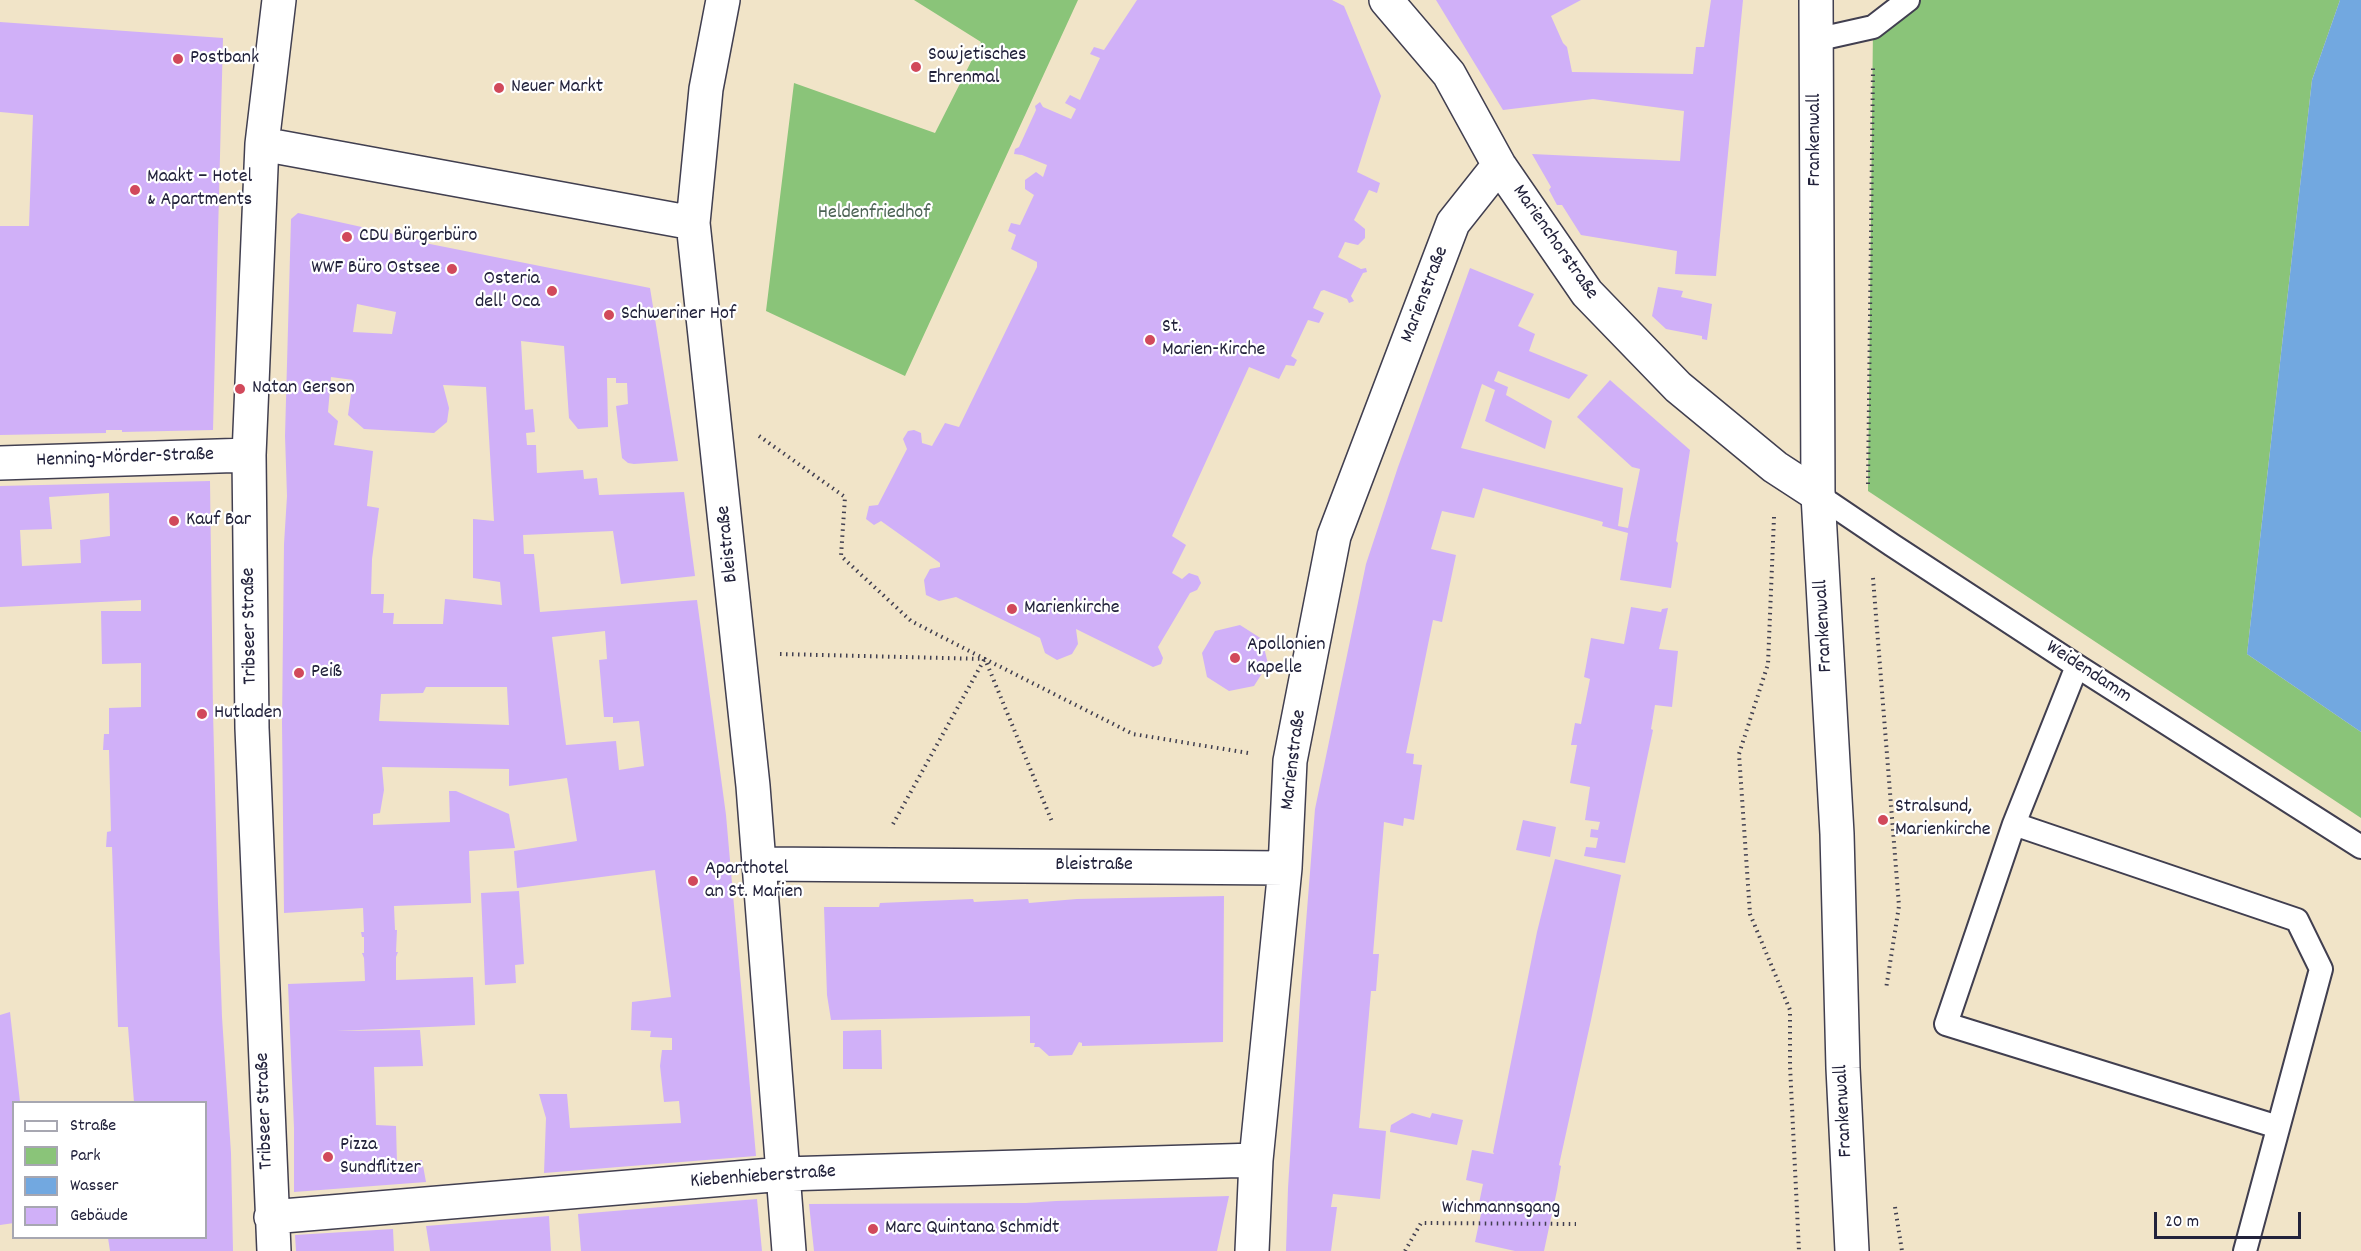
<!DOCTYPE html>
<meta charset="utf-8">
<style>
body{margin:0}
#map{position:relative;width:2361px;height:1251px;overflow:hidden;background:#f1e4c8;font-family:Dekko,sans-serif}
canvas{display:block}
.legend{position:absolute;left:12px;top:1101px;width:195px;height:138px;box-sizing:border-box;background:#fff;border:2px solid #a7a7b1;margin:0;padding:8px 10px;list-style:none;font-size:18px;color:#22223b}
.legend li{display:flex;align-items:center;gap:12px;height:30px}
.legend b{width:30px;border:2px solid #a7a7b1}
.scale{position:absolute;left:2154px;top:1212px;width:147px;height:27px;box-sizing:border-box;border:3px solid #22223b;border-top:0;padding-left:8px;font-size:18px;line-height:21px;white-space:nowrap;color:#22223b;-webkit-text-stroke:4px #fff;paint-order:stroke}
</style>
<div id="map">
<canvas width="2361" height="1251"></canvas>
<ul class="legend">
<li><b style="height:8px;background:#fff"></b>Straße</li>
<li><b style="height:16px;background:#8ac479"></b>Park</li>
<li><b style="height:16px;background:#72a8e0"></b>Wasser</li>
<li><b style="height:16px;background:#d0b0f8"></b>Gebäude</li>
</ul>
<div class="scale">20 m</div>
</div>
<script>
const g = document.querySelector('canvas').getContext('2d');
g.lineJoin = 'round';
function fillPath(path, color) {
  g.fillStyle = color;
  g.fill(path, 'evenodd');
}
function stroke(path, color, width, dash) {
  g.strokeStyle = color;
  g.lineWidth = width;
  g.lineCap = dash ? 'butt' : 'round';
  g.setLineDash(dash || []);
  g.stroke(path);
}
function drawText(font, color, halo, rows, align = 'center') {
  g.font = font + ' Dekko,sans-serif';
  g.lineWidth = 4.5;
  g.setLineDash([]);
  g.textBaseline = 'middle';
  g.strokeStyle = halo;
  g.fillStyle = color;
  for (const [text, x, y, turn = 0] of rows) {
    g.save();
    g.translate(x, y);
    g.rotate((+turn || 0) * Math.PI / 180);
    g.textAlign = isNaN(turn) ? turn : align;
    if (halo) g.strokeText(text, 0, 0);
    g.fillText(text, 0, 0);
    g.restore();
  }
}
fillPath(new Path2D(`
 M 914,0 L 1078,0 L 905,376 L 766,311 L 794,83 L 935,133 L 981,42 Z
 M 1908,0 L 2340,0 L 2312,80 L 2247,654 L 2361,732 L 2361,818 L 1868,491 L 1873,27 Z`), '#8ac479');
fillPath(new Path2D(`
 M 2340,0 L 2361,0 L 2361,732 L 2247,654 L 2312,80 Z`), '#72a8e0');
fillPath(new Path2D(`
 M 1137,0 L 1332,0 L 1344,6 L 1381,96 L 1357,172 L 1380,183 L 1377,193 L 1369,190 L 1354,220 L 1365,229 L 1365,238 L 1358,245 L 1345,242 L 1338,257 L 1361,269 L 1366,268 L 1367,272 L 1363,273 L 1351,296 L 1354,301 L 1349,303 L 1347,299 L 1324,290 L 1321,291 L 1313,308 L 1324,313 L 1319,323 L 1308,320 L 1291,356 L 1297,360 L 1294,366 L 1286,365 L 1279,379 L 1249,367 L 1172,536 L 1186,545 L 1172,573 L 1182,579 L 1189,573 L 1198,576 L 1201,583 L 1197,590 L 1190,593 L 1158,647 L 1163,658 L 1161,664 L 1153,667 L 1076,629 L 1078,644 L 1072,654 L 1057,660 L 1045,653 L 1040,638 L 956,597 L 939,601 L 926,595 L 924,580 L 930,569 L 940,567 L 940,563 L 881,521 L 874,525 L 866,519 L 869,506 L 878,505 L 907,449 L 903,439 L 908,431 L 914,430 L 921,433 L 922,443 L 932,446 L 945,423 L 959,427 L 1037,267 L 1037,262 L 1011,249 L 1016,235 L 1008,231 L 1011,223 L 1020,225 L 1034,195 L 1025,189 L 1025,180 L 1036,172 L 1043,177 L 1047,165 L 1022,155 L 1014,154 L 1015,149 L 1019,147 L 1036,110 L 1035,106 L 1040,102 L 1043,107 L 1071,119 L 1076,109 L 1065,103 L 1070,95 L 1080,100 L 1100,58 L 1090,54 L 1094,47 L 1104,50 Z
 M 1436,0 L 1581,0 L 1551,16 L 1563,43 L 1567,47 L 1572,72 L 1693,74 L 1696,47 L 1704,47 L 1711,0 L 1743,0 L 1716,276 L 1675,274 L 1677,251 L 1581,235 L 1562,205 L 1557,205 L 1549,190 L 1551,187 L 1532,154 L 1680,161 L 1684,111 L 1593,99 L 1503,110 Z
 M 0,22 L 223,38 L 213,430 L 122,432 L 122,430 L 106,430 L 106,433 L 0,435 L 0,226 L 29,226 L 33,115 L 0,112 Z
 M 298,213 L 421,240 L 420,242 L 650,288 L 678,461 L 634,464 L 628,463 L 622,458 L 616,406 L 628,404 L 627,383 L 616,383 L 616,378 L 607,378 L 608,427 L 578,429 L 569,418 L 564,346 L 521,341 L 525,410 L 533,409 L 535,432 L 526,433 L 527,445 L 536,445 L 537,473 L 583,470 L 584,479 L 597,478 L 599,495 L 684,492 L 695,576 L 621,584 L 613,531 L 523,535 L 524,554 L 534,554 L 540,612 L 697,600 L 726,815 L 756,1156 L 544,1173 L 546,1118 L 539,1094 L 567,1094 L 570,1128 L 681,1123 L 679,1101 L 664,1102 L 660,1066 L 662,1050 L 672,1050 L 672,1038 L 650,1037 L 651,1031 L 631,1030 L 632,1002 L 671,997 L 655,870 L 517,888 L 514,851 L 577,841 L 567,778 L 509,786 L 509,769 L 382,767 L 384,790 L 380,813 L 373,814 L 373,825 L 450,822 L 449,791 L 456,791 L 509,814 L 515,848 L 469,851 L 471,903 L 394,906 L 395,930 L 397,930 L 396,952 L 398,952 L 396,957 L 396,980 L 473,977 L 475,1025 L 336,1031 L 420,1030 L 423,1066 L 374,1067 L 376,1125 L 396,1126 L 397,1163 L 422,1160 L 426,1182 L 294,1192 L 294,1128 L 288,984 L 365,981 L 364,958 L 362,953 L 364,953 L 364,937 L 362,937 L 361,932 L 364,932 L 363,908 L 284,913 L 282,723 L 284,544 L 287,496 L 285,436 L 291,219 ZM 357,304 L 396,312 L 392,334 L 353,332 ZM 331,377 L 353,380 L 348,415 L 364,429 L 434,433 L 447,422 L 449,408 L 443,385 L 486,387 L 494,521 L 473,519 L 473,578 L 500,582 L 502,605 L 445,599 L 443,624 L 393,624 L 394,613 L 383,613 L 384,594 L 371,594 L 372,559 L 379,508 L 367,506 L 373,451 L 334,445 L 338,421 L 328,412 ZM 605,631 L 607,659 L 599,660 L 604,717 L 613,717 L 613,723 L 639,721 L 644,766 L 619,770 L 616,741 L 566,745 L 552,637 ZM 426,687 L 507,687 L 509,725 L 379,721 L 381,694 L 423,693 Z
 M 1470,268 L 1534,294 L 1518,326 L 1535,334 L 1529,351 L 1588,375 L 1569,399 L 1498,371 L 1494,381 L 1508,387 L 1506,395 L 1552,421 L 1545,449 L 1485,421 L 1495,390 L 1482,384 L 1461,448 L 1623,488 L 1618,526 L 1628,528 L 1640,469 L 1632,467 L 1577,417 L 1610,380 L 1690,450 L 1676,541 L 1678,543 L 1671,588 L 1620,580 L 1628,533 L 1602,526 L 1603,522 L 1483,488 L 1474,518 L 1442,511 L 1431,549 L 1456,555 L 1442,622 L 1433,620 L 1406,753 L 1414,754 L 1413,764 L 1422,765 L 1414,820 L 1404,818 L 1403,826 L 1384,822 L 1373,954 L 1379,954 L 1376,991 L 1371,991 L 1359,1128 L 1386,1131 L 1380,1199 L 1333,1194 L 1331,1207 L 1337,1207 L 1331,1251 L 1286,1251 L 1288,1188 L 1301,986 L 1315,809 L 1366,564 L 1398,467 Z
 M 1658,287 L 1683,291 L 1681,297 L 1712,304 L 1707,340 L 1702,339 L 1702,336 L 1666,329 L 1652,316 Z
 M 210,481 L 213,712 L 218,904 L 222,1017 L 231,1153 L 233,1251 L 110,1251 L 108,1238 L 206,1238 L 206,1102 L 134,1102 L 128,1027 L 118,1027 L 112,847 L 106,847 L 107,832 L 111,831 L 109,750 L 103,750 L 104,734 L 109,734 L 109,708 L 141,707 L 141,663 L 102,664 L 101,611 L 141,611 L 141,600 L 0,607 L 0,486 ZM 109,493 L 110,536 L 80,540 L 81,563 L 22,566 L 20,530 L 52,529 L 49,497 Z
 M 1631,607 L 1661,612 L 1662,609 L 1668,608 L 1659,649 L 1678,651 L 1672,707 L 1655,705 L 1651,729 L 1653,730 L 1625,863 L 1584,856 L 1586,847 L 1596,848 L 1598,838 L 1590,837 L 1591,829 L 1598,830 L 1600,822 L 1585,820 L 1590,787 L 1570,783 L 1577,745 L 1571,745 L 1575,723 L 1581,724 L 1590,679 L 1584,677 L 1591,638 L 1624,644 Z
 M 1240,625 L 1262,639 L 1268,664 L 1254,686 L 1229,691 L 1207,677 L 1202,653 L 1215,631 Z
 M 1523,820 L 1556,827 L 1550,857 L 1516,850 Z
 M 1555,859 L 1621,875 L 1591,1020 L 1559,1165 L 1561,1166 L 1557,1190 L 1544,1251 L 1515,1251 L 1475,1242 L 1482,1209 L 1478,1208 L 1483,1184 L 1466,1180 L 1472,1150 L 1494,1154 L 1493,1152 L 1537,932 Z
 M 519,891 L 524,964 L 515,965 L 516,983 L 485,985 L 481,893 Z
 M 1224,896 L 1223,1042 L 1082,1046 L 1082,1043 L 1079,1042 L 1072,1055 L 1049,1056 L 1039,1047 L 1034,1047 L 1035,1043 L 1030,1043 L 1030,1016 L 831,1020 L 827,995 L 824,907 L 879,907 L 880,903 L 973,899 L 974,902 L 1028,899 L 1029,903 L 1077,899 Z
 M 10,1012 L 20,1102 L 14,1102 L 14,1223 L 0,1225 L 0,1015 Z
 M 881,1030 L 882,1069 L 843,1069 L 843,1031 Z
 M 1412,1113 L 1430,1118 L 1432,1113 L 1463,1120 L 1457,1145 L 1390,1132 L 1391,1125 Z
 M 1229,1196 L 1217,1251 L 814,1251 L 809,1204 L 1026,1203 L 1056,1201 Z
 M 757,1199 L 762,1251 L 581,1251 L 578,1214 Z
 M 549,1216 L 551,1251 L 430,1251 L 426,1226 Z
 M 393,1229 L 394,1251 L 296,1251 L 295,1235 Z`), '#d0b0f8');
const lane = new Path2D(`
 M 1815,40 L 1873,27 L 1908,0
 M 1818,495 L 1892,545 L 2077,666 L 2361,847
 M 2077,666 L 2014,824 L 1946,1024 L 2278,1127
 M 2014,824 L 2297,920 L 2321,969 L 2245,1251`);
const street = new Path2D(`
 M 723,0 L 706,89 L 693,223 L 753,786 L 789,1251
 M 1386,0 L 1449,74 L 1499,165 L 1587,293 L 1678,387 L 1775,467 L 1818,495
 M 262,144 L 693,223
 M 0,463 L 249,455
 M 760,864 L 1285,868
 M 271,1217 L 784,1174 L 1256,1160
 M 274,1251 L 252,728 L 249,455 L 262,144 L 279,0
 M 1252,1251 L 1256,1160 L 1285,868 L 1290,761 L 1334,536 L 1453,223 L 1499,165`);
const secondary = new Path2D(`
 M 1816,0 L 1818,495 L 1837,834 L 1843,1068 L 1852,1251`);
stroke(lane, '#413f50', 26);
stroke(street, '#413f50', 36);
stroke(secondary, '#413f50', 36);
stroke(new Path2D(`
 M 759,436 L 845,497 L 841,556 L 911,621 L 985,659 L 1053,824
 M 1868,484 L 1873,66
 M 1774,517 L 1768,664 L 1739,754 L 1750,914 L 1790,1010 L 1790,1066 L 1799,1251
 M 1873,578 L 1899,906 L 1886,989
 M 780,654 L 985,659 L 1133,734 L 1248,753
 M 893,824 L 984,660
 M 1895,1207 L 1902,1251
 M 1405,1251 L 1421,1223 L 1576,1224`), '#413f50', 4, [1.5, 4.5]);
stroke(lane, '#fff', 22);
stroke(street, '#fff', 33);
stroke(secondary, '#fff', 33);
for (const [x, y, r, color] of [
 [178,59,6,"#d1495b"],
 [916,67,6,"#d1495b"],
 [499,88,6,"#d1495b"],
 [135,190,6,"#d1495b"],
 [347,237,6,"#d1495b"],
 [452,269,6,"#d1495b"],
 [552,291,6,"#d1495b"],
 [609,315,6,"#d1495b"],
 [1150,340,6,"#d1495b"],
 [240,389,6,"#d1495b"],
 [174,521,6,"#d1495b"],
 [1012,609,6,"#d1495b"],
 [1235,658,6,"#d1495b"],
 [299,673,6,"#d1495b"],
 [202,714,6,"#d1495b"],
 [1883,820,6,"#d1495b"],
 [693,881,6,"#d1495b"],
 [328,1157,6,"#d1495b"],
 [873,1229,6,"#d1495b"]
]) {
  const dot = new Path2D();
  dot.arc(x, y, r, 0, 2 * Math.PI);
  g.fillStyle = color;
  g.fill(dot);
  stroke(dot, '#fff', 2);
}
drawText('20px', '#22223b', '#fff', [
 ["Sowjetisches",928,56],
 ["Ehrenmal",928,79],
 ["Postbank",190,59],
 ["Neuer Markt",511,88],
 ["Maakt – Hotel",147,178],
 ["& Apartments",147,201],
 ["CDU Bürgerbüro",359,237],
 ["WWF Büro Ostsee",440,269,"right"],
 ["Osteria",540,280,"right"],
 ["dell' Oca",540,303,"right"],
 ["Schweriner Hof",621,315],
 ["St.",1162,328],
 ["Marien-Kirche",1162,351],
 ["Natan Gerson",252,389],
 ["Kauf Bar",186,521],
 ["Marienkirche",1024,609],
 ["Apollonien",1247,646],
 ["Kapelle",1247,669],
 ["Peiß",311,673],
 ["Hutladen",214,714],
 ["Stralsund,",1895,808],
 ["Marienkirche",1895,831],
 ["Aparthotel",705,870],
 ["an St. Marien",705,893],
 ["Pizza",340,1146],
 ["Sundflitzer",340,1169],
 ["Marc Quintana Schmidt",885,1229]
], 'left');
drawText('20px', '#22223b', '#fff', [
 ["Frankenwall",1816,140,-90],
 ["Marienchorstraße",1554,243,55],
 ["Marienstraße",1426,295,-69],
 ["Henning-Mörder-Straße",125,459,-2],
 ["Bleistraße",729,544,-96],
 ["Tribseer Straße",251,626,-91],
 ["Frankenwall",1825,626,-93],
 ["Weidendamm",2088,673,33],
 ["Marienstraße",1295,760,-83],
 ["Bleistraße",1094,866],
 ["Tribseer Straße",266,1111,-92],
 ["Frankenwall",1845,1111,-93],
 ["Kiebenhieberstraße",763,1178,-4],
 ["Wichmannsgang",1501,1209]
]);
drawText('20px', '#4c6354', '#fff', [
 ["Heldenfriedhof",874,214]
]);
</script>
